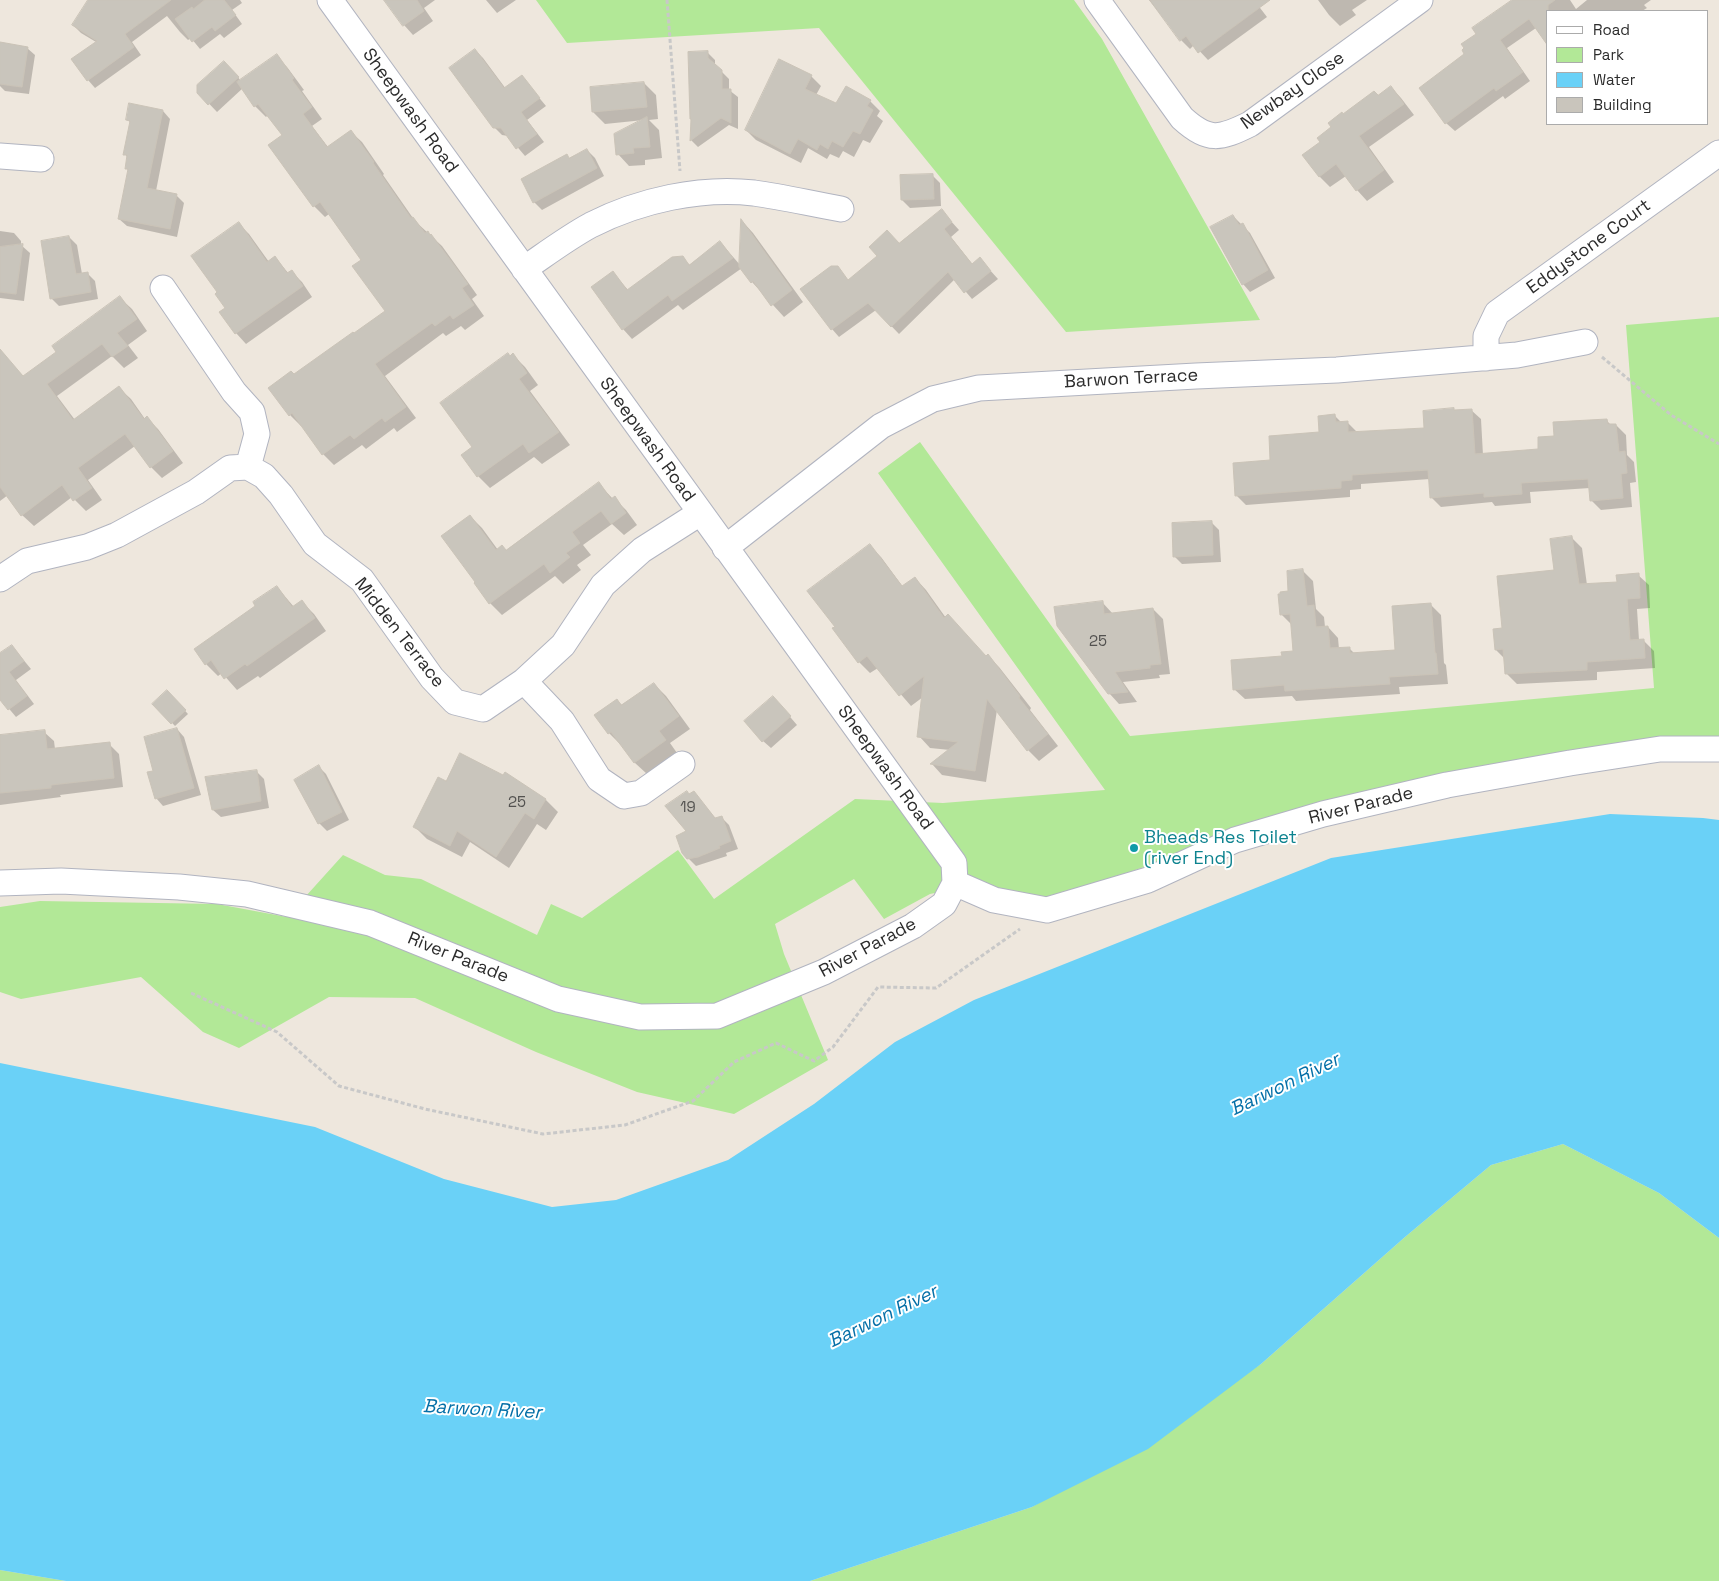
<!DOCTYPE html>
<style>
body{margin:0}
#map{position:relative;width:1719px;height:1581px;overflow:hidden;background:#eee7dd;font-family:"Space Grotesk",sans-serif}
canvas{display:block}
.legend{position:absolute;left:1546px;top:10px;width:162px;height:115px;box-sizing:border-box;background:#fff;border:1px solid #ababab;margin:0;padding:6px 9px;list-style:none;font-size:15px;color:#2c2c2c}
.legend li{display:flex;align-items:center;gap:10px;height:25px}
.legend b{width:25px;border:1px solid #ababab}
</style>
<div id="map">
<canvas width="1719" height="1581"></canvas>
<ul class="legend">
<li><b style="height:6px;background:#fff"></b>Road</li>
<li><b style="height:14px;background:#b2e897"></b>Park</li>
<li><b style="height:14px;background:#6ad1f7"></b>Water</li>
<li><b style="height:14px;background:#c9c5bc"></b>Building</li>
</ul>
</div>
<script>
const g = document.querySelector('canvas').getContext('2d');
g.lineJoin = 'round';
function fillPath(path, color) {
  g.fillStyle = color;
  g.fill(path, 'evenodd');
}
function stroke(path, color, width, dash) {
  g.strokeStyle = color;
  g.lineWidth = width;
  g.lineCap = dash ? 'butt' : 'round';
  g.setLineDash(dash || []);
  g.stroke(path);
}
function drawText(font, color, halo, rows, align = 'center') {
  g.font = font + ' "Space Grotesk",sans-serif';
  g.lineWidth = 4;
  g.setLineDash([]);
  g.textBaseline = 'middle';
  g.strokeStyle = halo;
  g.fillStyle = color;
  for (const [text, x, y, turn = 0] of rows) {
    g.save();
    g.translate(x, y);
    g.rotate((+turn || 0) * Math.PI / 180);
    g.textAlign = isNaN(turn) ? turn : align;
    if (halo) g.strokeText(text, 0, 0);
    g.fillText(text, 0, 0);
    g.restore();
  }
}
fillPath(new Path2D(`
 M 536,0 L 1074,0 L 1102,39 L 1260,320 L 1066,332 L 819,28 L 567,43 Z
 M 1719,317 L 1719,738 L 1214,843 L 1042,902 L 982,883 L 930,894 L 884,919 L 854,879 L 775,924 L 784,954 L 828,1060 L 734,1114 L 637,1092 L 536,1052 L 415,998 L 329,997 L 239,1048 L 203,1032 L 141,977 L 21,999 L 0,992 L 0,907 L 40,901 L 217,904 L 287,917 L 343,855 L 385,875 L 421,879 L 537,935 L 551,904 L 582,918 L 678,850 L 714,899 L 855,799 L 943,803 L 1105,790 L 878,473 L 920,442 L 1130,736 L 1654,688 L 1626,325 Z
 M 1563,1144 L 1659,1193 L 1719,1238 L 1719,1581 L 810,1581 L 1032,1507 L 1261,1364 L 1405,1237 L 1491,1165 Z
 M 0,1570 L 66,1581 L 0,1581 Z`), '#b2e897');
fillPath(new Path2D(`
 M 1610,814 L 1703,818 L 1719,820 L 1719,1238 L 1659,1193 L 1563,1144 L 1491,1165 L 1405,1237 L 1261,1364 L 1148,1449 L 1032,1507 L 810,1581 L 66,1581 L 0,1570 L 0,1063 L 315,1127 L 444,1179 L 552,1207 L 616,1200 L 728,1160 L 814,1104 L 895,1042 L 974,1000 L 1331,858 Z`), '#6ad1f7');
fillPath(new Path2D(`
 M 89,0 L 240,0 L 242,3 L 232,10 L 242,24 L 224,38 L 220,34 L 200,49 L 191,38 L 188,40 L 180,32 L 167,16 L 132,42 L 141,55 L 95,88 L 88,80 L 96,42 L 81,33 L 73,25 Z
 M 385,0 L 435,0 L 424,8 L 433,21 L 413,35 L 404,25 Z
 M 486,0 L 516,0 L 497,13 Z
 M 1149,0 L 1254,0 L 1267,17 L 1208,60 L 1194,45 L 1190,49 L 1181,40 Z
 M 1318,0 L 1367,0 L 1352,10 L 1356,15 L 1340,26 L 1329,15 Z
 M 1514,0 L 1570,0 L 1576,9 L 1587,0 L 1651,0 L 1644,5 L 1647,8 L 1642,11 L 1548,11 L 1536,28 L 1507,48 L 1530,81 L 1505,99 L 1503,96 L 1455,131 L 1446,123 L 1466,54 L 1478,34 Z
 M 27,48 L 35,55 L 29,94 L 5,91 L 0,86 L 0,57 Z
 M 475,50 L 483,58 L 506,89 L 522,77 L 546,106 L 527,120 L 544,142 L 525,156 L 508,136 L 502,135 L 494,127 Z
 M 708,53 L 715,60 L 715,65 L 729,79 L 729,90 L 738,97 L 738,129 L 729,125 L 698,147 L 691,140 L 693,120 Z
 M 276,56 L 287,67 L 304,90 L 302,91 L 322,119 L 312,126 L 328,147 L 351,132 L 362,142 L 384,174 L 383,175 L 415,221 L 442,246 L 465,278 L 477,295 L 472,299 L 484,316 L 465,330 L 461,326 L 446,336 L 443,333 L 385,376 L 416,418 L 397,432 L 394,428 L 366,449 L 362,445 L 334,465 L 323,454 L 302,425 L 301,426 L 290,415 L 295,376 L 387,311 L 362,260 L 329,214 L 325,217 L 314,206 L 284,136 L 268,115 L 266,117 L 255,106 L 243,88 L 217,112 L 198,92 L 232,70 L 241,81 Z
 M 811,76 L 821,86 L 816,95 L 837,105 L 870,101 L 880,111 L 877,116 L 883,121 L 870,143 L 863,140 L 854,157 L 843,151 L 839,158 L 830,154 L 827,159 L 808,148 L 801,163 L 756,140 L 746,130 Z
 M 644,83 L 656,95 L 658,119 L 649,120 L 659,130 L 662,158 L 645,160 L 645,165 L 629,166 L 618,154 L 644,120 L 605,124 L 593,112 Z
 M 1391,87 L 1401,98 L 1414,115 L 1369,147 L 1394,182 L 1367,201 L 1357,190 L 1346,176 L 1330,187 L 1320,177 L 1304,155 L 1321,143 L 1344,115 L 1378,96 Z
 M 163,111 L 170,119 L 156,191 L 176,195 L 184,203 L 177,237 L 127,226 L 119,219 L 129,171 L 126,168 L 128,158 L 125,154 L 131,123 L 128,120 Z
 M 587,150 L 595,158 L 604,176 L 542,210 L 534,202 L 570,159 Z
 M 932,175 L 940,183 L 941,206 L 910,208 L 902,200 Z
 M 941,210 L 959,230 L 951,237 L 973,265 L 980,259 L 998,279 L 972,299 L 955,279 L 899,334 L 876,310 L 839,337 L 832,329 L 802,289 L 837,268 L 849,281 L 899,244 Z
 M 1233,216 L 1250,233 L 1275,278 L 1250,292 L 1243,284 Z
 M 743,222 L 753,233 L 803,302 L 784,317 L 752,282 L 742,268 L 683,310 L 678,305 L 632,339 L 623,329 L 613,273 L 629,291 L 682,258 L 690,265 L 720,242 L 741,266 Z
 M 239,224 L 249,234 L 269,262 L 275,257 L 289,274 L 292,272 L 302,282 L 312,297 L 246,344 L 236,333 L 221,312 L 227,308 Z
 M 0,231 L 14,233 L 21,241 L 21,245 L 30,253 L 24,301 L 0,298 Z
 M 69,237 L 77,245 L 82,274 L 87,273 L 95,281 L 98,299 L 59,306 L 51,298 Z
 M 120,298 L 132,309 L 147,331 L 128,345 L 138,358 L 124,368 L 112,356 L 57,396 L 75,420 L 119,388 L 131,399 L 145,419 L 147,418 L 158,429 L 183,463 L 162,478 L 151,467 L 135,446 L 88,480 L 102,500 L 86,511 L 72,497 L 34,526 L 22,515 L 8,495 L 0,501 L 0,353 L 24,377 L 58,352 Z
 M 513,355 L 525,367 L 538,385 L 530,391 L 570,445 L 542,464 L 534,457 L 490,488 L 478,476 L 474,447 L 510,357 Z
 M 1471,410 L 1481,419 L 1483,455 L 1540,450 L 1555,437 L 1607,421 L 1611,425 L 1616,425 L 1626,435 L 1627,455 L 1634,462 L 1636,482 L 1630,483 L 1632,507 L 1601,510 L 1591,500 L 1590,488 L 1530,492 L 1531,503 L 1495,506 L 1492,502 L 1441,507 L 1431,497 L 1430,479 L 1361,484 L 1361,489 L 1350,490 L 1350,497 L 1246,505 L 1236,495 L 1272,461 L 1320,433 L 1335,416 L 1341,422 L 1347,422 L 1357,432 L 1426,429 L 1455,411 Z
 M 599,484 L 613,499 L 614,498 L 626,510 L 637,525 L 624,535 L 612,524 L 583,545 L 591,555 L 577,565 L 581,570 L 563,584 L 555,576 L 502,615 L 490,603 L 470,516 L 482,528 L 498,550 L 507,551 Z
 M 1211,522 L 1219,530 L 1221,562 L 1182,564 L 1174,556 Z
 M 1571,537 L 1582,548 L 1587,585 L 1618,583 L 1638,575 L 1649,585 L 1650,608 L 1637,609 L 1639,640 L 1643,640 L 1654,651 L 1655,668 L 1597,672 L 1597,680 L 1517,684 L 1507,674 L 1505,659 L 1496,650 L 1503,629 L 1556,571 Z
 M 870,546 L 881,557 L 903,587 L 915,578 L 926,590 L 946,618 L 986,657 L 988,656 L 999,667 L 1031,708 L 1030,710 L 1058,746 L 1039,761 L 1028,750 L 997,710 L 986,782 L 942,775 L 932,764 L 950,750 L 930,748 L 919,736 L 923,697 L 911,706 L 878,668 L 870,673 L 859,662 L 836,627 Z
 M 1303,571 L 1313,581 L 1316,609 L 1324,617 L 1325,627 L 1328,627 L 1338,638 L 1339,649 L 1349,648 L 1355,654 L 1396,651 L 1431,605 L 1441,615 L 1444,663 L 1446,665 L 1448,684 L 1399,687 L 1400,694 L 1296,701 L 1292,696 L 1245,699 L 1234,689 L 1283,657 L 1294,652 L 1292,625 L 1281,614 L 1289,592 Z
 M 277,587 L 294,607 L 302,602 L 314,614 L 326,631 L 260,678 L 258,676 L 237,690 L 222,673 L 218,676 L 206,664 Z
 M 1102,602 L 1113,614 L 1153,609 L 1163,619 L 1170,674 L 1159,675 L 1160,678 L 1123,682 L 1137,702 L 1119,704 L 1109,693 Z
 M 12,646 L 31,669 L 16,680 L 34,704 L 16,717 L 0,698 L 0,655 Z
 M 654,684 L 666,696 L 690,729 L 670,743 L 677,753 L 647,774 L 635,763 L 622,744 L 621,745 L 609,733 L 596,715 L 617,700 L 622,705 Z
 M 167,691 L 188,714 L 175,726 L 154,704 Z
 M 780,705 L 797,725 L 771,748 L 763,741 Z
 M 177,729 L 184,737 L 201,795 L 163,806 L 156,798 L 155,772 Z
 M 44,732 L 54,741 L 55,749 L 109,744 L 119,754 L 123,787 L 60,795 L 61,797 L 0,805 L 0,737 Z
 M 318,766 L 326,774 L 349,820 L 327,831 L 319,823 Z
 M 256,771 L 264,779 L 269,808 L 221,817 L 213,810 Z
 M 505,774 L 546,800 L 558,812 L 546,830 L 537,824 L 509,868 L 470,842 L 462,857 L 427,839 L 415,827 L 447,783 L 503,776 Z
 M 694,793 L 716,819 L 721,817 L 729,825 L 738,849 L 726,853 L 727,856 L 696,866 L 688,858 L 689,795 Z`), '#0003');
const building = new Path2D(`
 M 88,0 L 171,0 L 125,34 L 134,47 L 87,81 L 71,59 L 97,41 L 72,25 Z
 M 205,0 L 224,0 L 236,15 L 215,31 L 212,27 L 192,42 L 175,19 L 192,7 L 193,9 Z
 M 384,0 L 417,0 L 424,11 L 403,26 Z
 M 1150,0 L 1270,0 L 1198,53 L 1186,36 L 1180,41 Z
 M 1512,0 L 1555,0 L 1548,5 L 1548,46 L 1529,19 L 1500,40 L 1523,72 L 1496,91 L 1494,88 L 1445,124 L 1419,88 L 1464,54 L 1462,50 L 1464,48 L 1461,44 L 1476,34 L 1472,28 Z
 M 0,42 L 28,47 L 22,87 L 0,84 Z
 M 475,49 L 504,88 L 522,75 L 540,98 L 521,112 L 537,134 L 516,149 L 501,128 L 493,128 L 449,68 Z
 M 708,51 L 708,58 L 722,70 L 722,89 L 731,89 L 731,123 L 721,118 L 690,141 L 691,119 L 690,119 L 688,52 Z
 M 277,54 L 294,78 L 292,80 L 312,107 L 303,114 L 327,147 L 351,130 L 374,162 L 373,163 L 411,218 L 413,217 L 425,233 L 428,231 L 430,235 L 431,234 L 454,265 L 468,284 L 462,288 L 474,305 L 453,319 L 450,315 L 435,326 L 432,323 L 375,364 L 406,407 L 385,422 L 382,418 L 354,439 L 350,435 L 322,455 L 292,413 L 289,416 L 268,388 L 291,371 L 294,374 L 353,332 L 354,333 L 385,311 L 352,266 L 361,260 L 320,202 L 313,207 L 268,145 L 282,135 L 258,104 L 254,107 L 237,82 Z
 M 779,59 L 812,75 L 805,89 L 836,103 L 846,86 L 871,100 L 867,106 L 873,110 L 860,134 L 853,131 L 843,147 L 832,141 L 828,149 L 820,144 L 817,150 L 798,139 L 790,154 L 745,130 Z
 M 224,61 L 239,77 L 208,105 L 197,93 L 197,85 Z
 M 644,82 L 647,107 L 592,112 L 590,87 Z
 M 1391,86 L 1404,104 L 1359,136 L 1384,170 L 1356,191 L 1336,164 L 1319,177 L 1302,155 L 1320,142 L 1317,138 L 1331,127 L 1328,123 L 1342,112 L 1343,114 L 1374,91 L 1378,95 Z
 M 129,103 L 163,110 L 147,188 L 177,194 L 170,229 L 118,219 L 128,169 L 125,169 L 127,155 L 123,155 L 130,121 L 126,120 Z
 M 647,117 L 650,147 L 633,148 L 634,153 L 616,155 L 614,134 Z
 M 587,149 L 597,168 L 533,203 L 521,179 L 567,154 L 569,158 Z
 M 933,174 L 934,199 L 901,200 L 900,175 Z
 M 942,209 L 952,222 L 944,229 L 972,264 L 980,257 L 991,271 L 964,293 L 948,272 L 891,327 L 868,303 L 831,330 L 800,289 L 831,266 L 838,266 L 848,280 L 877,256 L 869,247 L 887,230 L 899,243 Z
 M 1233,215 L 1239,225 L 1243,223 L 1268,270 L 1242,285 L 1210,227 Z
 M 741,219 L 792,290 L 771,306 L 753,281 L 751,283 L 739,267 Z
 M 239,222 L 267,262 L 275,256 L 287,273 L 292,270 L 303,286 L 235,334 L 219,312 L 225,308 L 215,294 L 217,292 L 191,256 Z
 M 69,236 L 76,274 L 88,272 L 91,292 L 50,299 L 41,241 Z
 M 720,241 L 733,258 L 672,301 L 668,295 L 622,330 L 591,287 L 613,271 L 627,290 L 672,257 L 683,256 L 689,265 Z
 M 23,244 L 16,294 L 0,292 L 0,247 Z
 M 120,296 L 137,319 L 117,333 L 128,346 L 112,357 L 102,344 L 47,384 L 73,420 L 119,386 L 144,419 L 147,416 L 173,451 L 150,468 L 125,434 L 78,468 L 92,488 L 73,501 L 62,485 L 21,516 L 0,487 L 0,349 L 23,376 L 56,352 L 52,346 Z
 M 508,353 L 510,356 L 513,353 L 527,373 L 519,379 L 559,432 L 529,453 L 523,444 L 477,477 L 461,455 L 472,447 L 440,403 Z
 M 1454,408 L 1454,410 L 1472,409 L 1475,454 L 1538,449 L 1538,437 L 1554,436 L 1553,422 L 1607,419 L 1608,424 L 1616,424 L 1619,452 L 1625,451 L 1627,473 L 1621,474 L 1623,498 L 1590,501 L 1588,479 L 1521,483 L 1522,494 L 1484,497 L 1484,493 L 1430,498 L 1428,470 L 1352,475 L 1352,480 L 1341,481 L 1341,488 L 1235,496 L 1233,463 L 1270,460 L 1269,436 L 1319,432 L 1318,416 L 1335,414 L 1336,422 L 1348,421 L 1348,432 L 1424,428 L 1423,411 Z
 M 599,482 L 611,499 L 615,496 L 626,513 L 611,524 L 601,511 L 572,532 L 580,543 L 566,553 L 570,557 L 550,573 L 544,564 L 489,604 L 474,583 L 475,582 L 441,536 L 470,515 L 496,550 L 502,545 L 506,550 Z
 M 1212,521 L 1213,555 L 1173,557 L 1172,523 Z
 M 1572,536 L 1579,584 L 1617,582 L 1616,575 L 1639,573 L 1640,598 L 1627,599 L 1630,640 L 1644,639 L 1645,658 L 1587,662 L 1587,670 L 1505,674 L 1503,649 L 1495,650 L 1493,629 L 1502,628 L 1497,576 L 1554,570 L 1550,539 Z
 M 870,544 L 902,586 L 915,577 L 944,618 L 948,614 L 986,656 L 988,654 L 1020,696 L 1019,698 L 1048,734 L 1027,751 L 987,699 L 975,771 L 930,764 L 958,742 L 917,737 L 924,676 L 899,696 L 867,656 L 858,663 L 832,628 L 835,627 L 807,591 Z
 M 1303,569 L 1307,606 L 1314,605 L 1316,627 L 1328,626 L 1330,648 L 1350,647 L 1350,653 L 1395,650 L 1392,606 L 1431,603 L 1435,653 L 1436,653 L 1438,674 L 1389,677 L 1390,684 L 1285,691 L 1284,685 L 1233,690 L 1231,660 L 1282,656 L 1281,652 L 1293,651 L 1290,614 L 1280,615 L 1278,594 L 1280,594 L 1280,592 L 1288,591 L 1287,571 Z
 M 277,586 L 292,607 L 302,600 L 315,618 L 247,666 L 245,664 L 224,679 L 211,660 L 205,665 L 194,649 L 255,606 L 253,602 Z
 M 1103,601 L 1104,614 L 1153,608 L 1161,664 L 1150,665 L 1150,668 L 1115,672 L 1128,692 L 1108,694 L 1057,626 L 1054,607 Z
 M 12,645 L 24,661 L 9,672 L 27,696 L 8,710 L 0,700 L 0,653 Z
 M 654,683 L 679,716 L 659,731 L 666,740 L 634,763 L 611,732 L 608,734 L 594,715 L 617,699 L 621,705 Z
 M 167,690 L 186,710 L 171,724 L 152,704 Z
 M 773,696 L 791,716 L 762,742 L 744,721 Z
 M 177,728 L 194,788 L 155,799 L 147,772 L 153,771 L 144,737 Z
 M 45,730 L 47,749 L 110,742 L 114,778 L 51,785 L 51,788 L 0,793 L 0,735 Z
 M 460,753 L 503,775 L 505,772 L 546,799 L 534,819 L 525,813 L 496,857 L 457,831 L 450,846 L 413,827 L 438,777 L 446,781 Z
 M 319,765 L 342,812 L 318,824 L 294,780 Z
 M 257,770 L 261,801 L 212,810 L 205,777 Z
 M 687,791 L 689,794 L 694,791 L 715,818 L 722,816 L 731,841 L 719,846 L 720,848 L 698,857 L 687,859 L 682,853 L 676,836 L 686,831 L 665,806 Z`);
fillPath(building, '#c9c5bc');
stroke(building, '#cac3b7', 1);
const minor = new Path2D(`
 M 330,0 L 954,863 L 955,883
 M 1097,0 L 1182,118 C 1208,142 1220,139 1250,124 L 1420,0
 M 0,156 L 41,159
 M 524,269 C 546,254 567,238 591,225 C 640,200 700,187 754,193 C 783,197 812,204 841,209
 M 163,288 L 234,392 L 252,412 L 257,434 L 248,467
 M 1486,358 L 1486,336 L 1497,313 L 1719,153
 M 725,548 L 881,426 L 933,399 L 979,388 L 1196,376 L 1337,370 L 1517,355 L 1585,342
 M 0,579 L 27,561 L 87,547 L 117,535 L 196,492 L 230,468 L 248,467 L 264,476 L 281,495 L 315,544 L 362,580 L 432,678 L 455,702 L 483,709 L 524,681 L 563,645 L 603,585 L 642,550 L 700,513
 M 524,681 L 562,721 L 599,779 L 624,796 L 641,793 L 682,764
 M 0,883 L 61,881 L 179,887 L 247,894 L 370,923 L 558,999 L 640,1017 L 717,1016 L 824,972 L 913,926 L 944,904 L 955,883
 M 955,883 L 994,900 L 1047,910 L 1148,880 L 1235,840 L 1323,814 L 1447,785 L 1570,763 L 1660,749 L 1719,749`);
stroke(minor, '#b1b4c0', 27);
stroke(new Path2D(`
 M 667,0 L 680,171
 M 1602,357 L 1671,415 L 1719,444
 M 191,993 L 277,1032 L 339,1086 L 425,1109 L 543,1134 L 625,1125 L 693,1101 L 734,1062 L 776,1043 L 814,1061 L 833,1047 L 878,987 L 936,988 L 1020,929`), '#c8c8c8', 3, [4, 2.5]);
stroke(minor, '#fff', 25);
for (const [x, y, r, color] of [
 [1134,848,5,"#0f9aa8"]
]) {
  const dot = new Path2D();
  dot.arc(x, y, r, 0, 2 * Math.PI);
  g.fillStyle = color;
  g.fill(dot);
  stroke(dot, '#fff', 2);
}
drawText('15px', '#535250', null, [
 ["25",1098,642],
 ["25",517,803],
 ["19",688,808]
]);
drawText('18px', '#2c2c2c', '#fff', [
 ["Newbay Close",1293,91,-35],
 ["Sheepwash Road",410,111,54],
 ["Eddystone Court",1589,247,-36],
 ["Barwon Terrace",1131,379,-3],
 ["Sheepwash Road",647,440,54],
 ["Midden Terrace",399,633,52],
 ["Sheepwash Road",885,768,54],
 ["River Parade",1361,806,-14],
 ["River Parade",868,948,-28],
 ["River Parade",458,958,22]
]);
drawText('18px', '#0d838f', '#fff', [
 ["Bheads Res Toilet",1144,838],
 ["(river End)",1144,859]
], 'left');
drawText('italic 19px', '#046fa7', '#fff', [
 ["Barwon River",1285,1085,-26],
 ["Barwon River",883,1317,-26],
 ["Barwon River",482,1410,3]
]);
</script>
